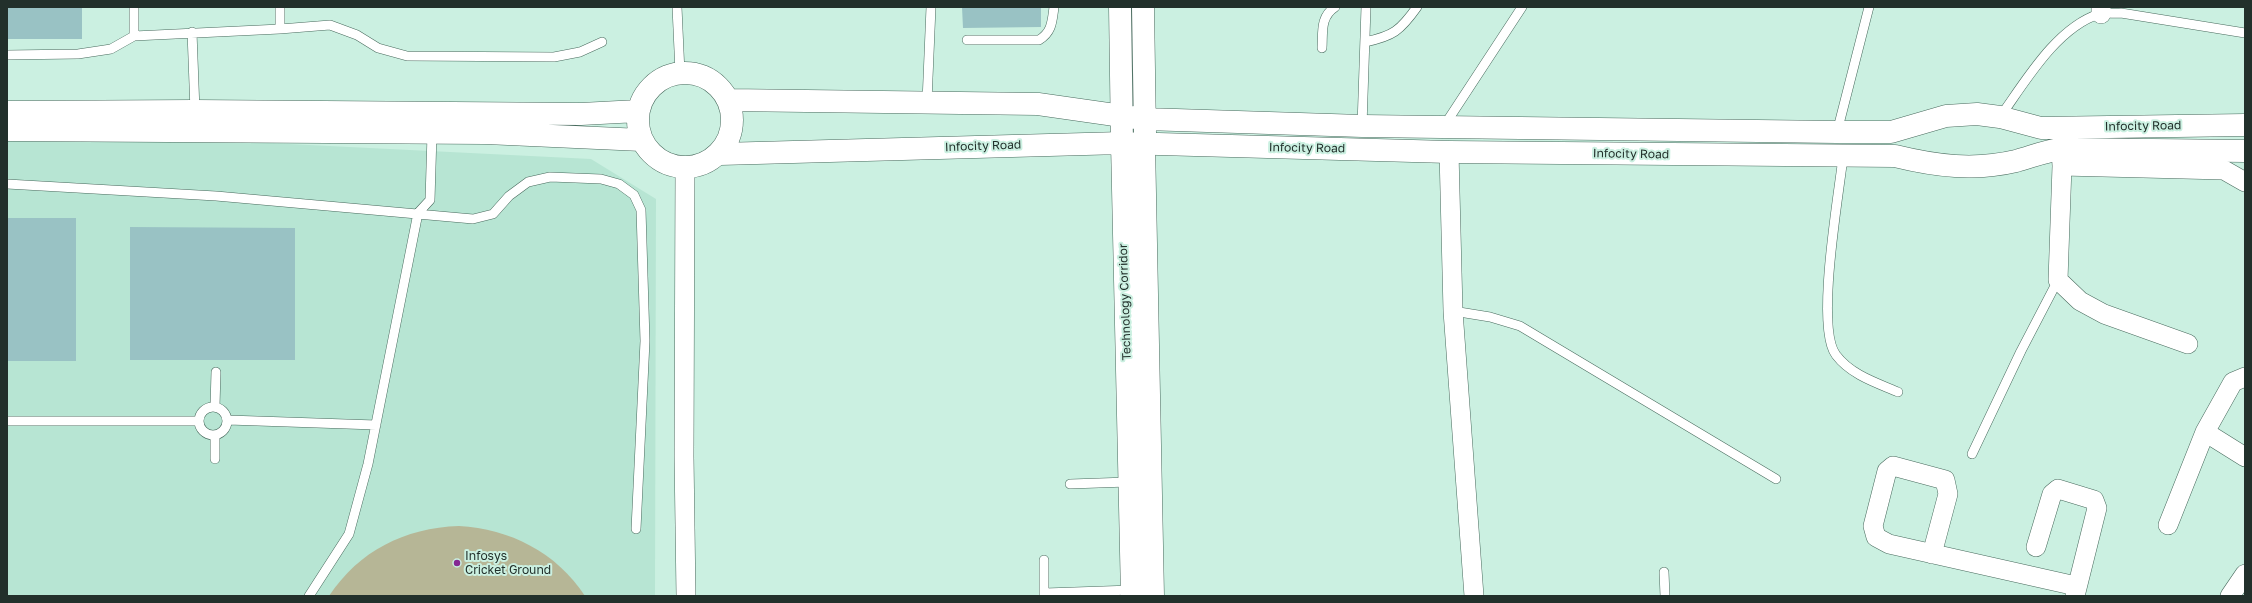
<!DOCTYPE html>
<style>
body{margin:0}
#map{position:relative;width:2252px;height:603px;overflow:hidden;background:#cbf0e1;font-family:"Golos Text",sans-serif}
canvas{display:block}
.frame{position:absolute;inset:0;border:8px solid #22302b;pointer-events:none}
</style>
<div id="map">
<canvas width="2252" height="603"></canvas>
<div class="frame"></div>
</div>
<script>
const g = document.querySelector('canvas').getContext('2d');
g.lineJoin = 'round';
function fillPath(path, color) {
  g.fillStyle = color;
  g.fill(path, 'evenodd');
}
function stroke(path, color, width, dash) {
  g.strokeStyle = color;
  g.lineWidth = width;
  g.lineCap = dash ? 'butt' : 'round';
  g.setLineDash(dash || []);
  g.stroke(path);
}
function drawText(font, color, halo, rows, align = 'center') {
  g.font = font + ' "Golos Text",sans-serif';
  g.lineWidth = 4;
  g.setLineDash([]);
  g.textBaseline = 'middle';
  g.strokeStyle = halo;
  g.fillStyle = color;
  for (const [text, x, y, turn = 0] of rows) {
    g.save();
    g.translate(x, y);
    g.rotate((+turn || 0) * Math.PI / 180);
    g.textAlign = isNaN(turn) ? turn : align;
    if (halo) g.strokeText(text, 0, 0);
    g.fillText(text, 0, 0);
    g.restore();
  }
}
fillPath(new Path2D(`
 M 7,130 L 591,159 L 656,199 L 655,596 L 7,596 Z`), '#b7e5d3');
fillPath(new Path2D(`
 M 459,526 C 510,529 556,552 585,596 L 329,596 C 359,551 404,528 459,526 Z`), '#b6b696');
fillPath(new Path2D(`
 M 7,7 L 82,7 L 82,39 L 7,39 Z
 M 962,7 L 1041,7 L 1041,27 L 963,28 Z
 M 7,218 L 76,218 L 76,361 L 7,361 Z
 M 130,227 L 295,228 L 295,360 L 130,360 Z`), '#99c2c4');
const lane = new Path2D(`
 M 280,7 L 280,29
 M 677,7 L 680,73
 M 192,32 L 195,111
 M 134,36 L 134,7
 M 967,40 L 1039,40 C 1052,32 1052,22 1054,7
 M 1365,42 C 1393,36 1400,31 1417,7
 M 1322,48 C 1323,32 1320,17 1335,7
 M 7,55 L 78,54 L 111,49 L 134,36 L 280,29 L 330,25 L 357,35 L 378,48 L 407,56 L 554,57 L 580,52 L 602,42
 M 927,102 L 931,7
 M 2000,117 C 2025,82 2056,28 2099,14 C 2106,12 2114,14 2121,13 L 2245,33
 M 1362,126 L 1366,7
 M 1444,126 L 1522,7
 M 1837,132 L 1869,7
 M 1843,157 C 1839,194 1815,328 1836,355 C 1851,375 1877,383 1898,392
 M 7,184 L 216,196 L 473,219 L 493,214 L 509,196 L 528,182 L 550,177 L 601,179 L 619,184 L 634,195 L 641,210 L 645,341 L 636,529
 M 1453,311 L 1490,317 L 1520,326 L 1776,479
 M 215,406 L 216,372
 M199 421a14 14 0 1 1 28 0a14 14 0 1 1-28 0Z
 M 228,420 L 376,425
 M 7,421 L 199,421
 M 1972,454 L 2021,351 L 2058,280
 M 215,459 L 215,436
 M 1070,484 L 1128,482
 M 1044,560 L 1044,596
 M 1664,572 L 1665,596
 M 1045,593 L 1132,590
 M 309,596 L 349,534 L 368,464 L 418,213 L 430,200 L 432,134`);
const street = new Path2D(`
 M 2101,14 L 2101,7
 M 2061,149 L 2062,166 L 2058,280 L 2080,301 L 2104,314 L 2188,344
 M 1449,152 L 1453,311 L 1474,596
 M 2062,166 L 2224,170 L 2245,182
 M 685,168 L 684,456 L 686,596
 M 2205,432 L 2245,457
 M 2168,525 L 2205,432 L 2233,382 L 2245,377
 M 2036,547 L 2052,494 L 2058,489 L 2094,500 L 2097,508 L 2075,596
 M 1932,554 L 1948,494 L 1945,480 L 1893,466 L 1887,471 L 1873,526 L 1876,537 L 1889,544 L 2076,586
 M 2230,596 L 2245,574`);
const secondary = new Path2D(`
 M638 120a47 47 0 1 1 94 0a47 47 0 1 1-94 0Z
 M 729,100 L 1038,104 L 1122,116
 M 7,112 L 195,111 L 581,114 L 638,111
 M 7,130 L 486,133 L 642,140
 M 1144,144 L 1153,596
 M 720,154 L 1122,143 L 1132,596`);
const primary = new Path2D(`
 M 1120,7 L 1122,143 L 1449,152 L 1895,156 C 1936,166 1974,171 2016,161 C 2031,157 2045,151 2061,149 L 2245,151
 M 1143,7 L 1145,134
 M 1122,116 L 1145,119 L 1362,126 L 1837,132 L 1891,132 L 1946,116 L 1977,114 L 2000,117 L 2041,128 L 2245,125`);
stroke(lane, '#486a5d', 10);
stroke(street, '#486a5d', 20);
stroke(secondary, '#486a5d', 23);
stroke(primary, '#486a5d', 23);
stroke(lane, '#fff', 9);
stroke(street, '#fff', 19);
stroke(secondary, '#fff', 22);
stroke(primary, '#fff', 22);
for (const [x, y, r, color] of [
 [457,563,4,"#852893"]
]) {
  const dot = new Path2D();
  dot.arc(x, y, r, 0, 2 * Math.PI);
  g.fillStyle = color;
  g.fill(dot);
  stroke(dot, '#cbf0e1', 1.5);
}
drawText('12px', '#22302b', '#cbf0e1', [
 ["Infocity Road",2143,126,-1],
 ["Infocity Road",983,146,-2],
 ["Infocity Road",1307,148,1],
 ["Infocity Road",1631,154,1],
 ["Technology Corridor",1125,302,-92]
]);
drawText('12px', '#22302b', '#cbf0e1', [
 ["Infosys",465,556],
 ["Cricket Ground",465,570]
], 'left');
</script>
